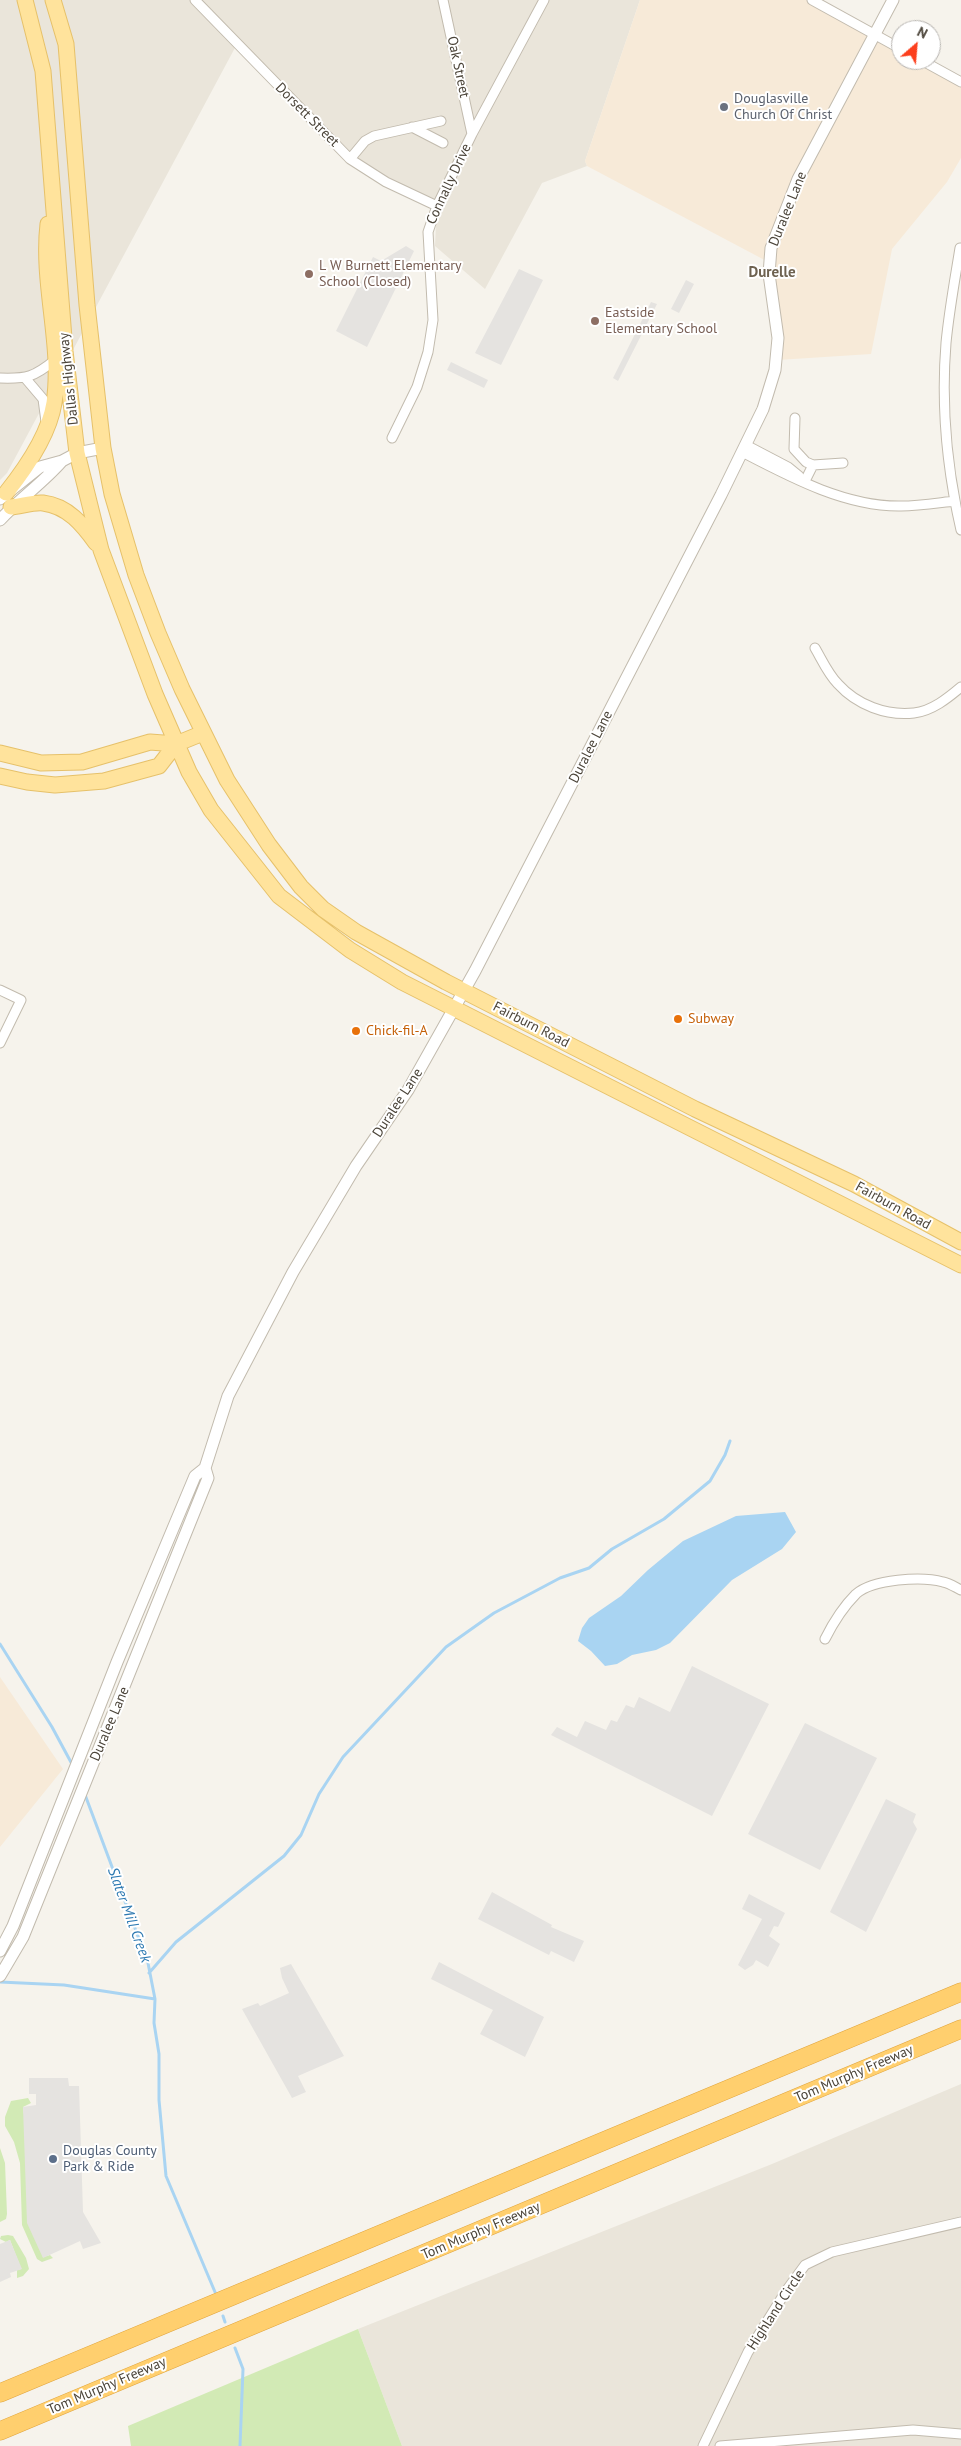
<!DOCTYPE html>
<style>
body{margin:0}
#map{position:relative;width:961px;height:2446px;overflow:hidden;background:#f6f3ec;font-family:"PT Sans",sans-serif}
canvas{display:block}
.north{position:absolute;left:891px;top:20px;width:50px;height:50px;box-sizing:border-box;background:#fff;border:1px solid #b7b4b0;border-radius:50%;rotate:27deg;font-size:14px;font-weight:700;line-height:20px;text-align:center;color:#4b4439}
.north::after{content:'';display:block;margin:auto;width:18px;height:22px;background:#fc3f1d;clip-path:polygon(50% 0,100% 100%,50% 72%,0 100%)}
</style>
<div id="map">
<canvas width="961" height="2446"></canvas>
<div class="north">N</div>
</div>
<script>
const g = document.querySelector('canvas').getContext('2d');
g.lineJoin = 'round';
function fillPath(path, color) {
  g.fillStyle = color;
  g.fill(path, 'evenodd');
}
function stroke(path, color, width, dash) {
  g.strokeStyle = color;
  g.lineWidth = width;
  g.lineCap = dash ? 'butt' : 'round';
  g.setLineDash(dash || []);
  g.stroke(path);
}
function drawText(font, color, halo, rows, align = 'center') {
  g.font = font + ' "PT Sans",sans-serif';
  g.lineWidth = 4;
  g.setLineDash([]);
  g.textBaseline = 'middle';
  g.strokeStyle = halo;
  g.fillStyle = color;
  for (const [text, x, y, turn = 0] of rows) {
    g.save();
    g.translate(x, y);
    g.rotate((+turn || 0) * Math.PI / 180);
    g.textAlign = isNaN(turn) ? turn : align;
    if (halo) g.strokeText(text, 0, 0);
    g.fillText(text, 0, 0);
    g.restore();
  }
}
fillPath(new Path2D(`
 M 0,0 L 640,0 L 585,161 L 587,166 L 542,183 L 485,289 L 435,246 L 437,205 L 372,173 L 316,126 L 237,44 L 7,473 L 0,480 Z
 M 961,2084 L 961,2446 L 402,2446 L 358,2329 L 772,2164 Z`), '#eae5da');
fillPath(new Path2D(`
 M 640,0 L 815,0 L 901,50 L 901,60 L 918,60 L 961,85 L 961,158 L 947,182 L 892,249 L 871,354 L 778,360 L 774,265 L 587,166 L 585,161 Z
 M 0,1677 L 63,1769 L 0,1847 Z`), '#f7ead8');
fillPath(new Path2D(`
 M 28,2098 L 31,2103 L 23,2107 L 43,2257 L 50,2255 L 53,2258 L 42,2262 L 37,2259 L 22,2225 L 20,2163 L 14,2142 L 5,2126 L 5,2117 L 11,2101 Z
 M 0,2148 L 5,2163 L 7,2214 L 6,2219 L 0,2222 Z
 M 8,2235 L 13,2236 L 26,2258 L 29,2269 L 23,2276 L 17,2278 L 17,2270 L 21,2269 L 10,2240 L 6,2242 L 0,2239 L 1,2236 Z
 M 358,2329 L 402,2446 L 131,2446 L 128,2426 Z`), '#d2eab5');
fillPath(new Path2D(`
 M 406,246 L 414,251 L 367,347 L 336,331 L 373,257 L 381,261 Z
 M 519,269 L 543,280 L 501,365 L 475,353 Z
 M 686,280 L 694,284 L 679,313 L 671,309 Z
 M 651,302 L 657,304 L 618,381 L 613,378 Z
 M 451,362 L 488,380 L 484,388 L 447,370 Z
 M 692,1666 L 769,1704 L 712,1816 L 551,1735 L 557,1727 L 577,1737 L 585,1721 L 606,1730 L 611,1720 L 617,1722 L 626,1705 L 634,1708 L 639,1697 L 670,1712 Z
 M 805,1723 L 877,1758 L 820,1870 L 748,1834 Z
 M 886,1799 L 916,1814 L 913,1822 L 917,1829 L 866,1932 L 830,1912 Z
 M 492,1892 L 552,1925 L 551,1927 L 584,1941 L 574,1962 L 551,1951 L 549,1955 L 478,1919 Z
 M 749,1894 L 785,1913 L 778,1927 L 774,1926 L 769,1936 L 780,1944 L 768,1967 L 756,1960 L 753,1965 L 745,1970 L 738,1965 L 762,1919 L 742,1909 Z
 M 439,1962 L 544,2017 L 525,2057 L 480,2034 L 493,2010 L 431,1979 Z
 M 291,1964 L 344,2056 L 298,2076 L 306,2092 L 292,2098 L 242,2009 L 258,2003 L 260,2006 L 289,1993 L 282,1978 L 280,1968 Z
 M 29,2078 L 68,2078 L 69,2086 L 79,2086 L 83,2212 L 101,2243 L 83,2249 L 80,2241 L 43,2258 L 27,2223 L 23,2107 L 36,2105 L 36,2094 L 29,2094 Z
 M 10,2240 L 22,2269 L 10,2273 L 11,2277 L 0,2282 L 0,2244 Z`), '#e5e3e0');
fillPath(new Path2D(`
 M 785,1512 L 796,1532 L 782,1549 L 732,1580 L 670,1643 L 656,1650 L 632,1655 L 617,1664 L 605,1666 L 591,1651 L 578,1641 L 582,1628 L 589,1618 L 621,1596 L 648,1570 L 683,1541 L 736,1516 Z`), '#a9d4f2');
stroke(new Path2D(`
 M 0,1644 L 52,1727 L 73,1766
 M 84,1792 L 148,1963 L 155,1999 L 154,2023 L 159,2054 L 159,2100 L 166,2176 L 215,2292
 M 149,1973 L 176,1942 L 284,1856 L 301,1835 L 319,1794 L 343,1757 L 446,1647 L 494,1613 L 560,1578 L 589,1568 L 612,1549 L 664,1519 L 710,1481 L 725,1455 L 730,1441
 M 0,1982 L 64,1985 L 155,1999
 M 223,2316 L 225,2322
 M 235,2348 L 243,2369 L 240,2446`), '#a9d4f2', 3);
const minor = new Path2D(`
 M 195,0 L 350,159 L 386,182 L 437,206
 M 443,0 L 472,134
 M 812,0 L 901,49
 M 921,60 L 961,82
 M 412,127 L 443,143
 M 350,159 L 365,141 L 374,136 L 441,121
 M 960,248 C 955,279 949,311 946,343 C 941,405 947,469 961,530
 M 0,378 C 27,379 34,377 55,360
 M 26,379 L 43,399 L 46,422
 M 795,418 L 794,449 L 806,462 L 813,465
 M 392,438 L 417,387 L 428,352 L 433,320 L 428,232 L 437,206 L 472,134 L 544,0
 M 746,445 L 788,467 L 799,476
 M 742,452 C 790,477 846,507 901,506 C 919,506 937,503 955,501
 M 805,481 L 813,465 L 843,463
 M 815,648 C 822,660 828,674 838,684 C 857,705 886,716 914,713 C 932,711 948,698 961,687
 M 0,990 L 21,1000 L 0,1043
 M 825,1639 C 833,1623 843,1607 856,1594 C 873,1579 922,1576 943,1582 C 949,1583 955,1587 961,1590
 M 703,2446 L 748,2352 L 786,2291 L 805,2265 L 832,2252 L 961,2222
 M 720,2446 L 913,2430 L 961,2434`);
const tertiary = new Path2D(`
 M 0,499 L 40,467 L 62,461 L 77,453 L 103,448
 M 0,520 C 19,499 43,483 62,461
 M 0,1951 L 13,1926 L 117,1662 L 195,1476 L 205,1468
 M 0,1976 L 23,1937 L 208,1478 L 205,1468 L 228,1396 L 293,1272 L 356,1166 L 408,1090 L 475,971 L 721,495 L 763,409 L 775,370 L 778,338 L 769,274 L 771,248 L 798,179 L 893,0`);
const primary = new Path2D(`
 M 25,0 L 43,71 L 65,351 L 77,453 L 101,550 L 155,694 L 189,772 L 211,810 L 279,896 L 350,950 L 402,982 L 961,1265
 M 53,0 L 66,44 L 87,305 L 103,448 L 112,494 L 136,575 L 158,633 L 182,689 L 227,780 L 269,845 L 301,887 L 323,909 L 356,932 L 446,982 L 695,1109 L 854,1184 L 961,1242
 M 6,493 C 26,468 49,435 54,403 C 63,346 41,284 48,224
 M 11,507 C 21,506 34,502 43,503 C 68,506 83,525 96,543
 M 0,753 L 41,763 L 82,762 L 150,742 L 176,744 L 203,733
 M 0,776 L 27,782 L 55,785 L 104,781 L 159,766 L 176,744`);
const motorway = new Path2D(`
 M 0,2393 L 961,1992
 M 0,2431 L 961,2029`);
stroke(minor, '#c2bbae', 11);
stroke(tertiary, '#c2bbae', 13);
stroke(primary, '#e6c16a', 17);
stroke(motorway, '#e0a43c', 19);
stroke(minor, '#fff', 9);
stroke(tertiary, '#fff', 11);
stroke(primary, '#ffe39c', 15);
stroke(motorway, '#ffcf6e', 18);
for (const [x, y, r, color] of [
 [724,107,5,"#6b7280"],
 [309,274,5,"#8d6e63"],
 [595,321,5,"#8d6e63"],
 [678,1019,5,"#e8710a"],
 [356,1031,5,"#e8710a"],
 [53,2159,5,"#5c6f8a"]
]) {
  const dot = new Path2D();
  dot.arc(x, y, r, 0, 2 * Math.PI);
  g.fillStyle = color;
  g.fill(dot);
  stroke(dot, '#fff', 2);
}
drawText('14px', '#4b4439', '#fff', [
 ["Oak Street",458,67,78],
 ["Dorsett Street",307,115,45],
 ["Connally Drive",449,184,-65],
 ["Duralee Lane",788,209,-68],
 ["Dallas Highway",69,379,-96],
 ["Duralee Lane",591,747,-63],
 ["Fairburn Road",531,1025,27],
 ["Duralee Lane",398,1103,-57],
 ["Fairburn Road",893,1206,29],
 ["Duralee Lane",110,1724,-67],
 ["Tom Murphy Freeway",854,2074,-23],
 ["Tom Murphy Freeway",481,2231,-23],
 ["Highland Circle",776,2310,-57],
 ["Tom Murphy Freeway",107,2386,-23]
]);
drawText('14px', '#5b616d', '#fff', [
 ["Douglasville",734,99],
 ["Church Of Christ",734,115]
], 'left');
drawText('14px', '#785e54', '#fff', [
 ["L W Burnett Elementary",319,266],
 ["School (Closed)",319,282],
 ["Eastside",605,313],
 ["Elementary School",605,329]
], 'left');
drawText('14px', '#c56008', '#fff', [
 ["Subway",688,1019],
 ["Chick-fil-A",366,1031]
], 'left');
drawText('14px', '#4e5e75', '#fff', [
 ["Douglas County",63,2151],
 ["Park & Ride",63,2167]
], 'left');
drawText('bold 15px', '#6e6250', '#fff', [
 ["Durelle",772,273]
]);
drawText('italic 15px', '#2e7ab2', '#fff', [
 ["Slater Mill Creek",129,1915,70]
]);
</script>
